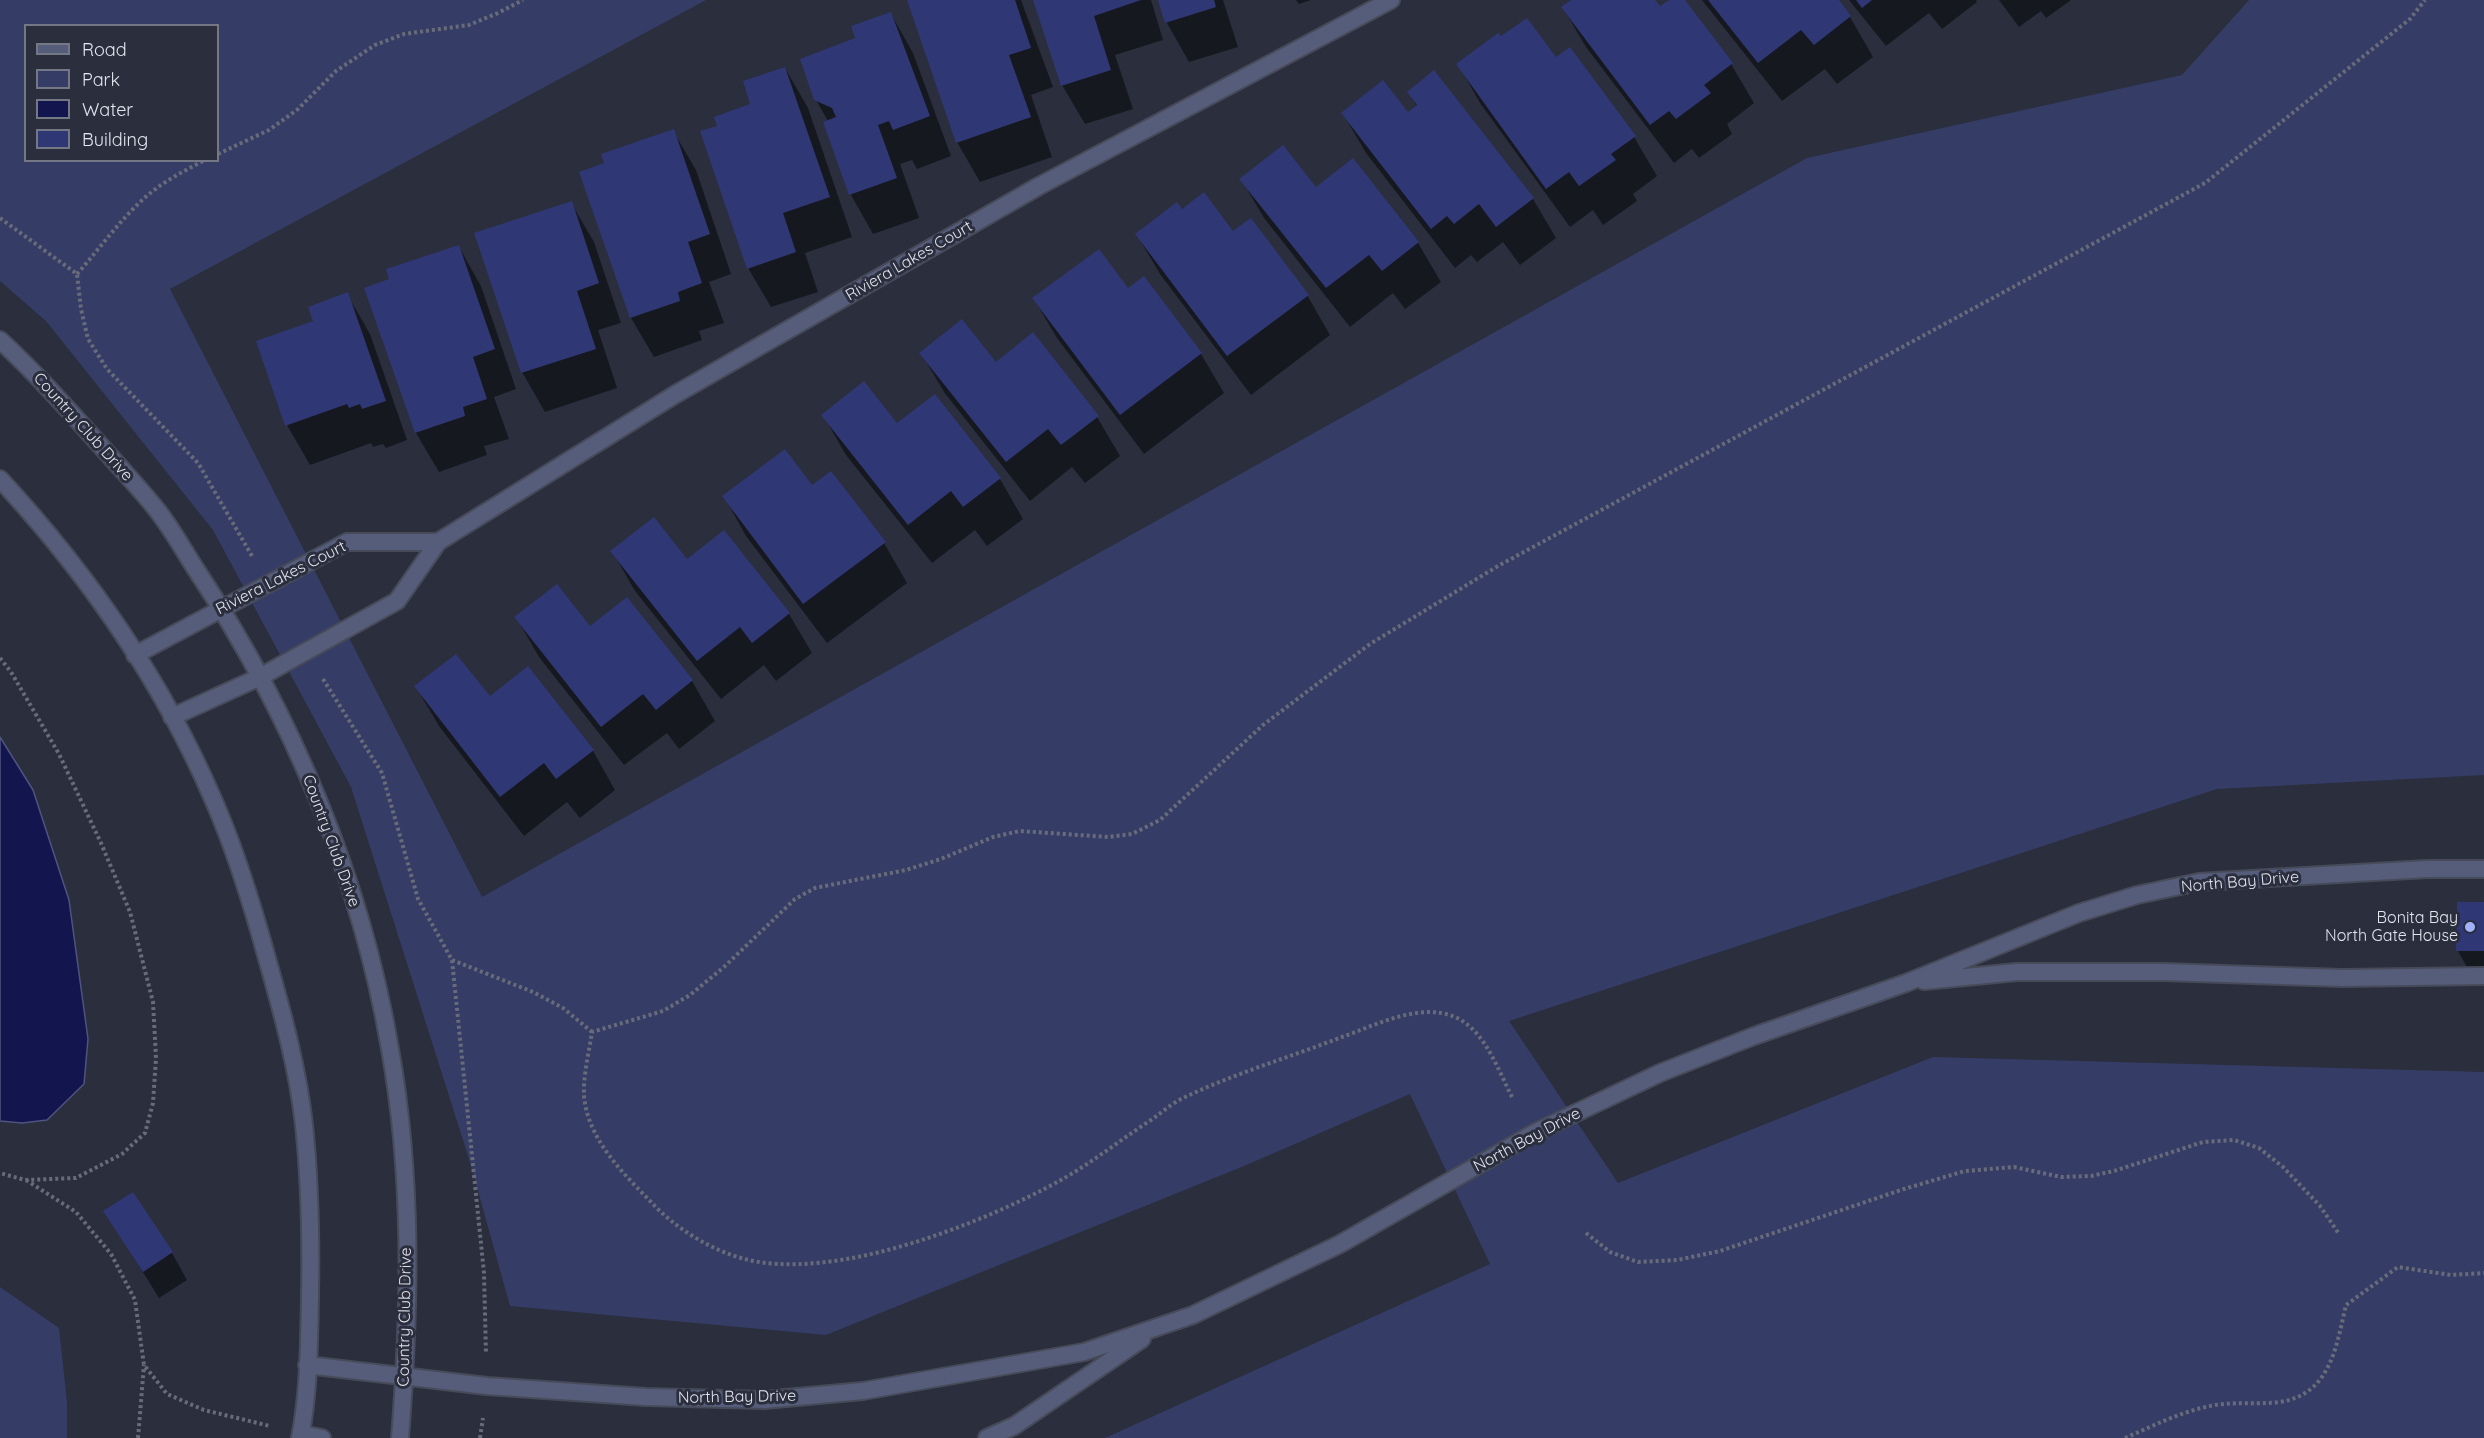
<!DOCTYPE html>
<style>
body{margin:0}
#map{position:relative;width:2484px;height:1438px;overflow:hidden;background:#2a2e3d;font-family:Quicksand,sans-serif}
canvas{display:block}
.legend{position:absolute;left:24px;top:24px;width:195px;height:138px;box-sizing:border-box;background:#2a2e3d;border:2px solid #747784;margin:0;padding:8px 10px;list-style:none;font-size:18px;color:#e2e4ee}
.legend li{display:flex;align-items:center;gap:12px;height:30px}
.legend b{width:30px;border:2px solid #747784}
</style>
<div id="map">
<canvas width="2484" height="1438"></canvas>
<ul class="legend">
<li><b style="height:8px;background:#565d7a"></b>Road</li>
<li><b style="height:16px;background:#353d66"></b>Park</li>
<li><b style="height:16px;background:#13154f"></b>Water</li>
<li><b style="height:16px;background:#2f3875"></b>Building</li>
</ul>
</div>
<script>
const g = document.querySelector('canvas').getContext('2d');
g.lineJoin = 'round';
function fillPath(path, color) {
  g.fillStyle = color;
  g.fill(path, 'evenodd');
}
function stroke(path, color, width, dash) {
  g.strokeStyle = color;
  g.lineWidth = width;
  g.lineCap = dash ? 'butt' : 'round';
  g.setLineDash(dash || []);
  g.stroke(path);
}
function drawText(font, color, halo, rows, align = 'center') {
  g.font = font + ' Quicksand,sans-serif';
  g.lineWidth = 6;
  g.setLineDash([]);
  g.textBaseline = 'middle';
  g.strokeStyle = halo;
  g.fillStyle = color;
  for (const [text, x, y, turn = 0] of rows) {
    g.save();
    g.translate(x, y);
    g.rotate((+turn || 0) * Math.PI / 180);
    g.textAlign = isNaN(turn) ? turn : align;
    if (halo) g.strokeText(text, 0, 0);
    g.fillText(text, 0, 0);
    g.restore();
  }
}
fillPath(new Path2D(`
 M 0,0 L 706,0 L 170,289 L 482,897 L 1807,158 L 2182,75 L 2249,0 L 2484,0 L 2484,775 L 2217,789 L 1509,1021 L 1618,1183 L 1933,1057 L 2484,1072 L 2484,1438 L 1105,1438 L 1490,1264 L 1410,1094 L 1244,1166 L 826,1335 L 510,1306 L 470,1162 L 351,787 L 213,530 L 46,321 L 0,281 ZM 26,26 L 218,26 L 218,160 L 26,160 Z
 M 0,1287 L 59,1328 L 67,1402 L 67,1438 L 0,1438 Z`), '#353d66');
const water = new Path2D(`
 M 0,737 L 33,790 L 69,900 L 88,1039 L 84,1084 L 47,1120 L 22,1123 L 0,1121 Z`);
fillPath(water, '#13154f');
stroke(water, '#51537f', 1.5);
fillPath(new Path2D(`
 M 910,0 L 1021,0 L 1053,87 L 1031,95 L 1052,157 L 980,182 L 957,142 Z
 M 1035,0 L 1151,0 L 1163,40 L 1115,55 L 1133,109 L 1085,124 L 1062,85 Z
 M 1159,0 L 1223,0 L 1238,47 L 1189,62 L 1167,23 Z
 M 1296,0 L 1311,0 L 1299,4 Z
 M 1574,0 L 1653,0 L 1659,8 L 1671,0 L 1683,0 L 1731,64 L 1754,103 L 1727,124 L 1732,134 L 1699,158 L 1692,149 L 1674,163 L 1586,47 L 1563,8 Z
 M 1702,0 L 1837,0 L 1850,17 L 1873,57 L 1837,84 L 1825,69 L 1782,101 Z
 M 1849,0 L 1976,0 L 1977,2 L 1942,29 L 1929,13 L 1886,46 Z
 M 1999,0 L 2071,0 L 2046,18 L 2041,11 L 2019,27 Z
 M 891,14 L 913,53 L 951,156 L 917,169 L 912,160 L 900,164 L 919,218 L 873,234 L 851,195 L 824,122 L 828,121 L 816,100 L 857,39 Z
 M 1556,60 L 1634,137 L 1657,176 L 1633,194 L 1637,201 L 1603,225 L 1593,210 L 1570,227 L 1480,103 L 1458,64 Z
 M 785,68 L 808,108 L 852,237 L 805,253 L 818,292 L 771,307 L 748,268 L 719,127 L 752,105 Z
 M 1409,92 L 1533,199 L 1556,238 L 1520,265 L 1503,242 L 1477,262 L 1471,255 L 1455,268 L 1366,153 L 1343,114 L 1407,114 L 1417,107 Z
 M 673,131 L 696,170 L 731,274 L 709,282 L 724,323 L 699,331 L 702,340 L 654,357 L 631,318 L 606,164 Z
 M 1353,160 L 1418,243 L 1441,282 L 1405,309 L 1393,293 L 1350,327 L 1264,218 L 1241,179 L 1315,189 Z
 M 571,203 L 594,242 L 621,323 L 598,330 L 617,388 L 545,412 L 522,372 Z
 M 1181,211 L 1232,233 L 1307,295 L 1330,335 L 1251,395 L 1160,274 L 1137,235 Z
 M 459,247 L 481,286 L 516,389 L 494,397 L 509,439 L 484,446 L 487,455 L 439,472 L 416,433 L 366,289 L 391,279 Z
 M 1144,278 L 1201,354 L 1224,393 L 1144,454 L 1057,338 L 1034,299 L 1128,290 Z
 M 347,294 L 370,334 L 407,440 L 386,448 L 383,444 L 373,447 L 371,443 L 310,465 L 287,425 L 315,322 Z
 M 921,353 L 995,364 L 1097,417 L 1120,456 L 1085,483 L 1072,467 L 1030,501 L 944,392 Z
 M 935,397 L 1000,479 L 1023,519 L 987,546 L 975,530 L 932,563 L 846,455 L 823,415 L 897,425 Z
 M 831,473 L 884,543 L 907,583 L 827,643 L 746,536 L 724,496 L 812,487 Z
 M 724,532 L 789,614 L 812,653 L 776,681 L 764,665 L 721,699 L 635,591 L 612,551 L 686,561 Z
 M 627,599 L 692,681 L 715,721 L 679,749 L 667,733 L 624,765 L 539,657 L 516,617 L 589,628 Z
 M 416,687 L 490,698 L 593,751 L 615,790 L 580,818 L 567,802 L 524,836 L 439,726 Z
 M 2484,901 L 2484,978 L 2473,978 L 2458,951 Z
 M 105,1211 L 172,1253 L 187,1280 L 159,1298 Z`), '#0007');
fillPath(new Path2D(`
 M 907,0 L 1015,0 L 1031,48 L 1009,55 L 1031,117 L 956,143 Z
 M 1033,0 L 1141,0 L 1094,16 L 1111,70 L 1061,86 Z
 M 1158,0 L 1214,0 L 1216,7 L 1165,23 Z
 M 1571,0 L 1655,0 L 1660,6 L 1669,0 L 1685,0 L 1733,63 L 1704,85 L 1711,93 L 1676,119 L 1669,111 L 1650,125 L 1561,7 Z
 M 1708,0 L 1839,0 L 1851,16 L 1814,45 L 1801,30 L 1758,63 Z
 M 1856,0 L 1872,0 L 1862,8 Z
 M 891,12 L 930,116 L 893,130 L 889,121 L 878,125 L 897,178 L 849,195 L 823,122 L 836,117 L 832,108 L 814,100 L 800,59 L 855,38 L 851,26 Z
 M 1527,18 L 1556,57 L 1570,47 L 1636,136 L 1611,154 L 1616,160 L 1579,186 L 1569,172 L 1546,189 L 1456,64 L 1498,33 L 1501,36 Z
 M 785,67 L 830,197 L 783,213 L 796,252 L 747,269 L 700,131 L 717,126 L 714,117 L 750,104 L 743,81 Z
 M 1434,70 L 1534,198 L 1496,227 L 1479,204 L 1454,224 L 1447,216 L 1431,229 L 1341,113 L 1383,80 L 1408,112 L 1417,105 L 1407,92 Z
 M 674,129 L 710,234 L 688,242 L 702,283 L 678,292 L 680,301 L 630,318 L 579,172 L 604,163 L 601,154 Z
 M 1283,145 L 1316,187 L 1353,158 L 1419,242 L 1382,271 L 1369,255 L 1326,288 L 1239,179 Z
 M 1204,192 L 1233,231 L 1251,218 L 1309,295 L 1227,356 L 1135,234 L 1177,202 L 1182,209 Z
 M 572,201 L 599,283 L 577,291 L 596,349 L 521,373 L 474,233 Z
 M 459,245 L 495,349 L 473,357 L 487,399 L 463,407 L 465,416 L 415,433 L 364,288 L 389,279 L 386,269 Z
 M 1099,249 L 1128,288 L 1144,276 L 1202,353 L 1120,415 L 1032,298 Z
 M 348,292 L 386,401 L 362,409 L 360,404 L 349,408 L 347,404 L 285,426 L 256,341 L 313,321 L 308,307 Z
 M 962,319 L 996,362 L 1033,332 L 1099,416 L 1061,445 L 1048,429 L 1006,462 L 919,353 Z
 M 864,381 L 897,423 L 935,394 L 1001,478 L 963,507 L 951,491 L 908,525 L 821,415 Z
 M 785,449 L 812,485 L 831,471 L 886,542 L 803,604 L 722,496 Z
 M 654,517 L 687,559 L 724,530 L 790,613 L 752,643 L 740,627 L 697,661 L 610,551 Z
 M 557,584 L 590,626 L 627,597 L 693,680 L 656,710 L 643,694 L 601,727 L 514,617 Z
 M 456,654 L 490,696 L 528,666 L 594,750 L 556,779 L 544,763 L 500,797 L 414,686 Z
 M 2457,902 L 2484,902 L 2484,951 L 2456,951 Z
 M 133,1192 L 173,1252 L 143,1272 L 103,1211 Z`), '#2f3875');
const minor = new Path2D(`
 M 0,340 C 39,376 73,415 109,455 C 125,473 142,491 157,510 C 172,529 184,551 197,571 C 292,715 361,879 390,1049 C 413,1177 410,1308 400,1438
 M 0,479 C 87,573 162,681 213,799 C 236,851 253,907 268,962 C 283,1015 298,1070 304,1125 C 310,1182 311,1240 310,1297 C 309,1344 309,1392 300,1438
 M 135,655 L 347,542 L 438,542
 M 172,717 L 260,677 L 397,601 L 438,542 L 676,394 L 1039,186 L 1391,0
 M 1924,981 L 2017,972 L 2164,972 L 2342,978 L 2484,976
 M 307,1365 L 487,1386 L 646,1397 L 764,1400 L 863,1391 L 1084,1352 L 1193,1315 L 1340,1244 L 1536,1132 L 1660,1073 L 1754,1036 L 1906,983 L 2079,913 L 2137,895 L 2199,882 L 2427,869 L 2483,869
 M 301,1434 L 322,1438
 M 987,1438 L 1014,1426 L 1142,1339`);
stroke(minor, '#474b59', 20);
stroke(new Path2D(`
 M 218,154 L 269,130 L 298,109 L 336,71 L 375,45 L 404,34 L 469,25 L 498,13 L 523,0
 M 0,218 L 77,274 L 81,309 L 88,339 L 107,369 L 198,463 L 252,556
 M 77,274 C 101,247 122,217 149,194 C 166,180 186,170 205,160
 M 0,658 L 11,672 L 59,754 L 101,843 L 130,912 L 153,1002 L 156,1058 L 153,1103 L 145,1133 L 122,1154 L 76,1178 L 25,1180 L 0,1173
 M 323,679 L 382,773 L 418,899 L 452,960 L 484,1273 L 486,1354
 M 452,960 L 533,992 L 563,1008 L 592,1032
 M 1512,1097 C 1498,1070 1485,1030 1455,1017 C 1420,1002 1376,1025 1342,1037 C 1290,1057 1233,1074 1183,1098 C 1173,1103 1163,1111 1154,1118 C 1123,1138 1093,1162 1061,1180 C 982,1224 830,1284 741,1258 C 709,1249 674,1227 652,1203 C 623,1173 588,1140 584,1096 C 583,1076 589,1052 592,1032 L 663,1011 L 690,995 L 724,967 L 795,899 L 815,888 L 906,870 L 941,859 L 993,837 L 1020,831 L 1108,837 L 1132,834 L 1160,820 L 1263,725 L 1370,644 L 1498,566 L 2205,183 L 2410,19 L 2425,0
 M 26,1180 L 76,1212 L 111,1254 L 135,1300 L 144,1365 L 167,1394 L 204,1410 L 270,1426
 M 1586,1233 L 1610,1252 L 1638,1262 L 1677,1260 L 1720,1251 L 1904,1189 L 1965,1171 L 2014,1167 L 2061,1177 L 2091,1176 L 2114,1171 L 2203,1142 L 2234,1140 L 2259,1148 L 2283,1167 L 2320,1206 L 2339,1234
 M 138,1438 L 144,1365
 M 480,1438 L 483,1418
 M 2125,1438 C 2153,1426 2180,1412 2210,1406 C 2233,1401 2256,1405 2279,1402 C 2330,1395 2336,1348 2346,1305 L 2398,1267 L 2451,1275 L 2484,1273`), '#686b79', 4, [3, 3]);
stroke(minor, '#565d7a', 16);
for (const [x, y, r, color] of [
 [2470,927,6,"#a1b2fd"]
]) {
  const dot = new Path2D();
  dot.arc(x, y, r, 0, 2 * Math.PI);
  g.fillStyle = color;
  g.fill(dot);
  stroke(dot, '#2a2e3d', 2);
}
drawText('16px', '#e2e4ee', '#2a2e3d', [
 ["Riviera Lakes Court",909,261,-30],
 ["Country Club Drive",83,427,48],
 ["Riviera Lakes Court",281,578,-27],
 ["Country Club Drive",331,841,70],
 ["North Bay Drive",2240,882,-5],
 ["North Bay Drive",1527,1140,-28],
 ["Country Club Drive",405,1317,-89],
 ["North Bay Drive",737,1397,-1]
]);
drawText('16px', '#e2e4ee', '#2a2e3d', [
 ["Bonita Bay",2458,918],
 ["North Gate House",2458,936]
], 'right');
</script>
